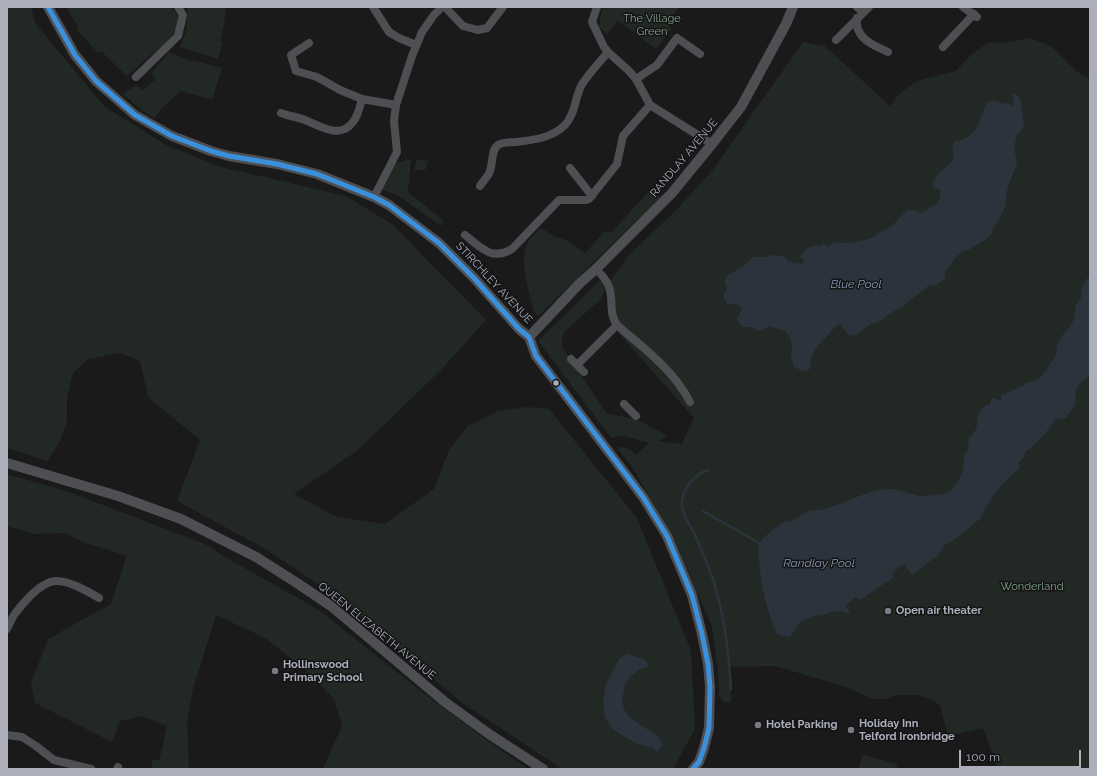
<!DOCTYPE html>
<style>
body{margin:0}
#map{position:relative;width:1097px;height:776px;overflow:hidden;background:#1a1a1a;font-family:Raleway,sans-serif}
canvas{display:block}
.frame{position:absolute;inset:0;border:8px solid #acafba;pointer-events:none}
.scale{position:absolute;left:959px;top:750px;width:122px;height:18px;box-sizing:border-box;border:2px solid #acafba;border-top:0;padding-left:5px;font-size:12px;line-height:14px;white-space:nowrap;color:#acafba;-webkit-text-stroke:3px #141416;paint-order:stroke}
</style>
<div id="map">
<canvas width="1097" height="776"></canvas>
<div class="frame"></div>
<div class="scale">100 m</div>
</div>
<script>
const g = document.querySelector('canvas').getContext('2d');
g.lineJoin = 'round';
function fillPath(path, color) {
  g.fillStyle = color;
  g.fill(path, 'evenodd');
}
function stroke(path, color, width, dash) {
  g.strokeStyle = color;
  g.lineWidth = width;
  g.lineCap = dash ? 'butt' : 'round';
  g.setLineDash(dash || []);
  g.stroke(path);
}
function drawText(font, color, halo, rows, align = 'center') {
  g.font = font + ' Raleway,sans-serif';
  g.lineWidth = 3;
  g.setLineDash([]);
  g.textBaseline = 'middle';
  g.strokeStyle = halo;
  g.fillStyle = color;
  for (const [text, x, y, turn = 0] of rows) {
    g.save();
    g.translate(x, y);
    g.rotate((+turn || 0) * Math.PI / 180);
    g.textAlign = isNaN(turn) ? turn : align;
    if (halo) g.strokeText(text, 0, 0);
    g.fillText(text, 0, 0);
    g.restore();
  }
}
fillPath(new Path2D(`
 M 7,7 L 31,7 L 35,23 L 105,107 L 166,145 L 221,167 L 346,196 L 392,224 L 486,320 L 441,370 L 358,450 L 294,494 L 337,517 L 385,524 L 434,489 L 449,450 L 468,426 L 498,411 L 527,407 L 549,409 L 637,518 L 691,651 L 695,729 L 673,769 L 562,769 L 461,702 L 346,603 L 262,547 L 177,501 L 200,440 L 148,397 L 140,361 L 120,353 L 88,359 L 73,373 L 67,397 L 67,422 L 60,441 L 47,461 L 7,448 ZM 644,659 L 649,665 L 646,668 L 640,668 L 630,677 L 625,686 L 622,702 L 626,713 L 632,719 L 659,737 L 653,748 L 637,744 L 606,684 Z
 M 66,7 L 171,7 L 177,14 L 178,20 L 178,27 L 167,43 L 153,53 L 127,76 L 101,51 L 98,53 L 77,30 L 79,28 Z
 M 188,7 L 226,7 L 224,25 L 220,41 L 223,42 L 218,59 L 180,47 L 186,31 Z
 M 604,7 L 679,7 L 669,21 L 671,29 L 656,49 L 618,21 L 607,34 L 599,27 L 602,9 Z
 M 1030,38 L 1051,46 L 1076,71 L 1090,79 L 1090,769 L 998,769 L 983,728 L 948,736 L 940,705 L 927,698 L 916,695 L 895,695 L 886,699 L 873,699 L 846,687 L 775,666 L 730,667 L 731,700 L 730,703 L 724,702 L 719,696 L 719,679 L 712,627 L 675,541 L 634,470 L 617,447 C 626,447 631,449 636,455 L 649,443 L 621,435 L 611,438 L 538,341 L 602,278 L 607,284 L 601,299 L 565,331 L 562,338 L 562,347 L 605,411 L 608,414 L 636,419 L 666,435 L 666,436 L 659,441 L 682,444 L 694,418 L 616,330 L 608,285 L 627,257 L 677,209 L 712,171 L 803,42 L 825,46 L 890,106 L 899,94 L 917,81 L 956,71 L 970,56 L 987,43 L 1011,42 Z
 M 169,52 L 191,62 L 192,60 L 222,68 L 212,100 L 181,91 L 160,110 L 154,118 L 141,110 L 123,94 L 136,85 L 143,90 L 156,79 L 151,73 Z
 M 411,159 L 408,192 L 444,221 L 441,226 L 397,195 L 380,189 L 393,164 Z
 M 417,159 L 429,161 L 425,170 L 414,170 Z
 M 652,188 L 660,198 L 538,316 L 534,312 C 529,290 517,258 530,239 C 533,235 538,231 541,228 L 556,237 L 569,241 L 585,253 L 605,231 L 611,233 Z
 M 7,474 L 69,492 L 205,544 L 225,557 L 319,610 L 417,688 L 484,738 L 528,769 L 323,769 L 342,726 L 334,699 L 307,671 L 265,638 L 216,615 L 193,689 L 187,722 L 189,769 L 152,769 L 152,759 L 159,761 L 167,726 L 141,716 L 120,721 L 112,742 L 35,703 L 31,683 L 48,639 L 111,604 L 127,556 L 83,542 L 65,533 L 33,534 L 7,526 Z
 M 863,755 L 898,764 L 896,769 L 858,769 Z`), '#222924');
fillPath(new Path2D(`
 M 1015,93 L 1018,96 L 1021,101 L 1024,124 L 1021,131 L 1017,134 L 1014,147 L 1017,164 L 1008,186 L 1006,197 L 1005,207 L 998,222 L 993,227 L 991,235 L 986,239 L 970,249 L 963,251 L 956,257 L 944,274 L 946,278 L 935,286 L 930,285 L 928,286 L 903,306 L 886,316 L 883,320 L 870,324 L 858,334 L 853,336 L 848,334 L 840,324 L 837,325 L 816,348 L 811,359 L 810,369 L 803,371 L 794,367 L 791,357 L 792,347 L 791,339 L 785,330 L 781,330 L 770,326 L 760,331 C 757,330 754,328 751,327 C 742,327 741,328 737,319 L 742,309 L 737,303 L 728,305 L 724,299 L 724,293 L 727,288 L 725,281 L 728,275 L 744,266 L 753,257 L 765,257 L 771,255 L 785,257 L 789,262 L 801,264 L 804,261 L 800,256 L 807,248 L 817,245 L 818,247 L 824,244 L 827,247 L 835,242 L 841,243 L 848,243 L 870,239 L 884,230 L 892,226 L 907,210 L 913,210 L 921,213 C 930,208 944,202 940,190 L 934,187 L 932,184 L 939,173 L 952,162 L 954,155 L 952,147 L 955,141 L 962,140 L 969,136 L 976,129 L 983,113 L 987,102 C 993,100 997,100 1002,104 L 1007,103 L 1012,106 L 1014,103 L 1012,94 Z
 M 1090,276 L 1090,376 C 1084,380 1077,385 1075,392 C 1075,396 1077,401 1075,405 C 1074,409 1068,413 1066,418 L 1055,420 L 1044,435 L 1028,450 L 1026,450 L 1024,457 L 1019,462 L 1019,468 L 1000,487 L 989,502 L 980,519 L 962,533 L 955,539 L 943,546 L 939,554 L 912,575 L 904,564 L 892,573 L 894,577 L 860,600 L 856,597 L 846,605 L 850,614 L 840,611 L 830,612 L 822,615 L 813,616 L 799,623 L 790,637 L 781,636 L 777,634 C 767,611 761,586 759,560 C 759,555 757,548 760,543 C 762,538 778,525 783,523 C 785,521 789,522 791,521 C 798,518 803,513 810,511 C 816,510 822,510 828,508 C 850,501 865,491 889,489 C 900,489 910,494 921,496 C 925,497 930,495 933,495 C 938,494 944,494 948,492 C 960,486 965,467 964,454 L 969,449 C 967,434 971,439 976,429 C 979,423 976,416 981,411 C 985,405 984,406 991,404 L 991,400 L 995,398 L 999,401 L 1001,400 L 1002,395 L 1023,386 L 1026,383 L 1038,380 L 1042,376 L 1056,355 L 1057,345 L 1062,336 L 1072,324 L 1074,319 L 1076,305 L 1082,296 C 1082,294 1081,292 1081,290 C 1082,287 1087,279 1088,277 Z
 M 627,654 L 644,659 L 649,665 L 646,668 L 640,669 L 630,677 L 625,686 L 622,702 L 626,713 L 632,719 L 659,737 L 663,745 L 657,752 L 653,748 L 637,744 L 614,730 L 605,718 L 603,702 L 606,684 L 619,659 Z`), '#2d333c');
stroke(new Path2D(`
 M 708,470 C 695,474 684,487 682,501 C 681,513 690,525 695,535 C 702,552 710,569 715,586 C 725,619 729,654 731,689
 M 703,511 L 759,543`), '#2d333c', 2.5);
stroke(new Path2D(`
 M 373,7 L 389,32 L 399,38 L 416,45
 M 445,7 L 463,26 L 478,30 L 487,28 L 503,7
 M 597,7 L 592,22 L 604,47 L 608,52 L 629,71 L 636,79 L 650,105 L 712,144
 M 857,7 L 863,12
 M 963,7 L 977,17
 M 857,18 C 854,38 873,45 888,52
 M 836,40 L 869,7
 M 309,43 L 291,55 L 296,71 L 317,77 L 340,90 L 362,99 L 396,105
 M 943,47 L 974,14
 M 136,77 L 178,36 L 183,15 L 178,7
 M 636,79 L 657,65 L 677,38 L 700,54
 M 281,113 C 289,116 297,117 305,120 C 320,126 340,140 353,122 C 358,116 360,106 362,99
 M 570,168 L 592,196
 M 480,186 C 483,181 488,177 490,171 C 493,163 491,150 498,145 C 503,142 511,142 516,142 C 533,140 552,138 565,125 C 575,115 575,98 581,86 C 587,75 600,62 608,52
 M 374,197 L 397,152 L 394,121 L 396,105 L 412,56 L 422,32 L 434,15 L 442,7
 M 465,235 C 481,248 492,261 512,249 L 559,200 L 586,200 L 589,199 L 617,164 L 623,136 L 650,105
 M 596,269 C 601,274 607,280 609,287 C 614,301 608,312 617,325 C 644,349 672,368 690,402
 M 571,359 L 577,365
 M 584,372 L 577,365 L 617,325
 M 624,404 L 636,416
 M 7,629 C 9,625 11,620 14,615 C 22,604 41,581 56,581 C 70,581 87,591 99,598
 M 7,735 L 22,737 L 36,746 L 54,760 L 91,769
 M 117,769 L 118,767`), '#4e4f53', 8);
stroke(new Path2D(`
 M 48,7 L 75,55 L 96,81 L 135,115 L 172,136 L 211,151 L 229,156 L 277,164 L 317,174 L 374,197 L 389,205 L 439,243 L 474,278 L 519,329 L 529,337 L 536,356 L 643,497 L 667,536 L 692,595 L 702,634 L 708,664 L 710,687 L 709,728 L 704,748 L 699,762 L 693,769
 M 529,337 L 580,283 L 596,269 L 672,193 L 712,144 L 741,107 L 786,24 L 793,7
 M 7,463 L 118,496 L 181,519 L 256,557 L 297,583 L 331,606 L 445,702 L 489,734 L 543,769`), '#4e4f53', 10);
stroke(new Path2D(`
 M 48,7 L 75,55 L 96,81 L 135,115 L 172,136 L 211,151 L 229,156 L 277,164 L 317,174 L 374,197 L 389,205 L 439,243 L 474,278 L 519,329 L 529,337 L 536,356 L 643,497 L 667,536 L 692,595 L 702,634 L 708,664 L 710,687 L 709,728 L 704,748 L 699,762 L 693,769`), '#3a90db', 5);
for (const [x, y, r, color] of [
 [556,383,3.5,"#acafba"],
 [888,611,4,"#797b82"],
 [275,671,4,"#797b82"],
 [758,725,4,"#797b82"],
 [851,730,4,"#797b82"]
]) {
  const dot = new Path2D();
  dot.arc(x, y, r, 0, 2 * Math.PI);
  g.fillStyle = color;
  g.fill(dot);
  stroke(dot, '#141416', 1.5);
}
drawText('11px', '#83a489', '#141416', [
 ["The Village",652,19],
 ["Green",652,32],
 ["Wonderland",1032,587]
]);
drawText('11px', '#acafba', '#141416', [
 ["RANDLAY AVENUE",684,158,-50],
 ["STIRCHLEY AVENUE",494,283,47],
 ["QUEEN ELIZABETH AVENUE",377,631,39]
]);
drawText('bold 11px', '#acafba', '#141416', [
 ["Open air theater",896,611],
 ["Hollinswood",283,665],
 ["Primary School",283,678],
 ["Holiday Inn",859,724],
 ["Telford Ironbridge",859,737],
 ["Hotel Parking",766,725]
], 'left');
drawText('italic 12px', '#8499b4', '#141416', [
 ["Blue Pool",856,284],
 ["Randlay Pool",819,563]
]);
</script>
